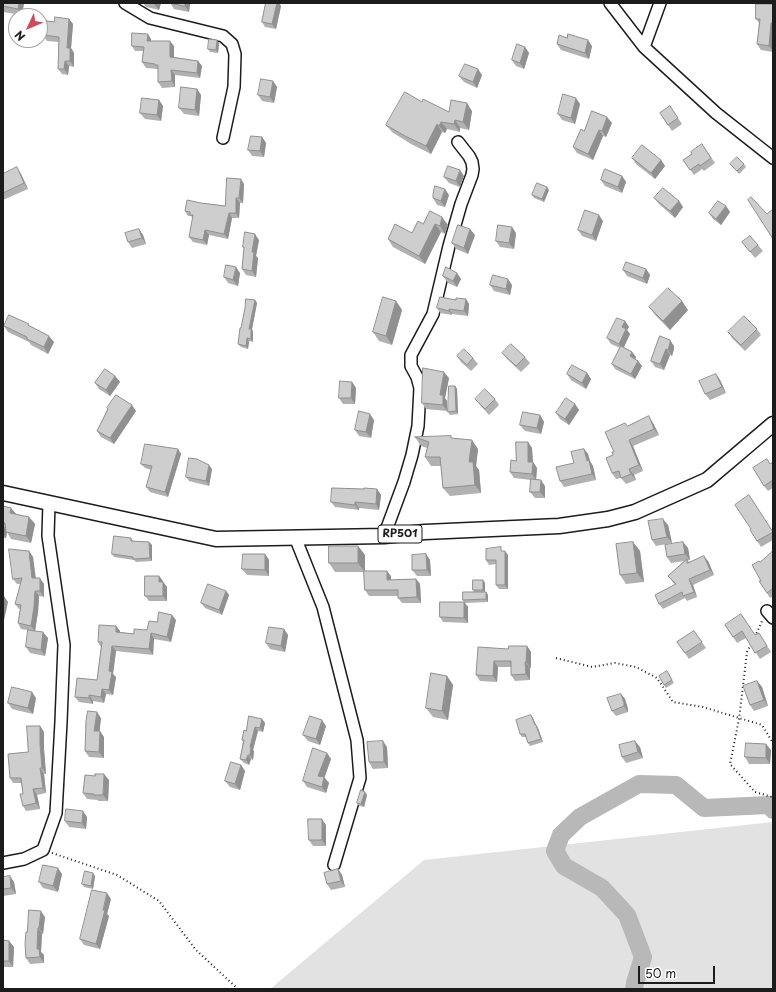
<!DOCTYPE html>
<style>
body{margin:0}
#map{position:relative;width:776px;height:992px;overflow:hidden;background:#fff;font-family:"Playpen Sans",sans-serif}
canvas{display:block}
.frame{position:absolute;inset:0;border:4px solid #1c1c1c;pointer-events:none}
.north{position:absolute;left:8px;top:8px;width:40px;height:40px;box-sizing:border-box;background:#fff;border:1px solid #a4a4a4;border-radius:50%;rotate:226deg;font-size:11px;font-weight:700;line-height:16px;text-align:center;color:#1c1c1c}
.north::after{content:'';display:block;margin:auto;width:14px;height:18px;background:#d1495b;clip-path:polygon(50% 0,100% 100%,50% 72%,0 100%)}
.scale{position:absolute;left:638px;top:966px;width:77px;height:18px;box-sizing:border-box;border:2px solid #1c1c1c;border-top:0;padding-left:5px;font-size:12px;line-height:14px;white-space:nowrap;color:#1c1c1c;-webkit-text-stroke:3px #fff;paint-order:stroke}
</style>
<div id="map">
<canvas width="776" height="992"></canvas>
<div class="frame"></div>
<div class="north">N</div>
<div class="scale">50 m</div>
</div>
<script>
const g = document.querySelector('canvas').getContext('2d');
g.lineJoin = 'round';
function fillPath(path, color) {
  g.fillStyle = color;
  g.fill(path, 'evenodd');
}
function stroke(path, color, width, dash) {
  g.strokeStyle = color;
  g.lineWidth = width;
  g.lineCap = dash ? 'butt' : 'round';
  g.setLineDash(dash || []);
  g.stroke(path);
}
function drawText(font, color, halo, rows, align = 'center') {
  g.font = font + ' "Playpen Sans",sans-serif';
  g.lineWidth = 4;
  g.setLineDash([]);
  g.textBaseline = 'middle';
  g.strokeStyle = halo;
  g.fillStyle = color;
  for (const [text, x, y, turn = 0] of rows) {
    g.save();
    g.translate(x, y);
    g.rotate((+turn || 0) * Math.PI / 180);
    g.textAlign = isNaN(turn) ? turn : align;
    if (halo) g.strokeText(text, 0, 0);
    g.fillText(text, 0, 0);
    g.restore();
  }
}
fillPath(new Path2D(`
 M 773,822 L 773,989 L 270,989 L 424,860 Z`), '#e2e2e2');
stroke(new Path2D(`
 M 634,989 L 635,983 L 643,957 L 627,915 L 602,888 L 564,866 L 555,851 L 561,835 L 580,817 L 639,784 L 676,785 L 704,808 L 769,805 L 773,810`), '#b8b8b8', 18);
const minor = new Path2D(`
 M 125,3 L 150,18 L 223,36 L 232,44 L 235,54 L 234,87 L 223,138
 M 610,3 L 644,47 L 716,113 L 773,158
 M 644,47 L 660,3
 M 384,536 L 404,482 L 412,455 L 418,426 L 420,388 L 417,377 L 411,366 L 411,355 L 433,314 L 449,246 L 461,204 L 472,175 L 473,169 L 472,162 L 469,156 L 458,142
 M 295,537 L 323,607 L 357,740 L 360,778 L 334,865
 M 767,611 L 773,618
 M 3,863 L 24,859 L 43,850 L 56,813 L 61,722 L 64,645 L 48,536 L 49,503`);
const major = new Path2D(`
 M 3,493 L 216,539 L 384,536 L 425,532 L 559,526 L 608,519 L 635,512 L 707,480 L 773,424`);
stroke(minor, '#1c1c1c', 14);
stroke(major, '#1c1c1c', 17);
stroke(new Path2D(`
 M 755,637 L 762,621
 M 751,644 L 747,652 L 739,719 L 730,764 L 755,792 L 772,797 L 773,795
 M 556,658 L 592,667 L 615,663 L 636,667 L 657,678 L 673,702 L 703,707 L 762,725 L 773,743
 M 52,853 L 117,875 L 159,901 L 196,950 L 238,989`), '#1c1c1c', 2, [1, 3]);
stroke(minor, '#fff', 11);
stroke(major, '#fff', 14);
fillPath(new Path2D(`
 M 3,3 L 24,3 L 22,15 L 3,12 Z
 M 143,3 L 161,3 L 159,10 L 146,7 Z
 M 170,3 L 190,3 L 189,12 L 174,9 Z
 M 266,3 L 279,3 L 281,6 L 276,29 L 265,27 L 262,22 Z
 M 773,4 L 773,52 L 761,50 L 757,44 L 759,23 L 756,19 Z
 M 39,13 L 43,19 L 43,20 L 54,22 L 69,19 L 73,24 L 71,48 L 74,53 L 74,67 L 69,66 L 68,75 L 62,74 L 58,69 L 59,42 L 47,41 L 44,37 L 40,36 L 40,16 Z
 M 151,39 L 151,41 L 174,46 L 174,57 L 198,61 L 202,66 L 200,78 L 175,75 L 175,87 L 162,88 L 158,82 L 158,69 L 146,68 L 142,62 L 143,51 L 135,51 L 132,46 Z
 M 219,43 L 218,53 L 210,52 L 208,49 Z
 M 557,44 L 592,46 L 589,59 L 561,50 Z
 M 525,47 L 529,53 L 524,69 L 516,66 L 512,60 Z
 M 482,75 L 477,88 L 464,82 L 459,76 Z
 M 273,81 L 277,87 L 274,103 L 262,101 L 258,95 Z
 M 197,89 L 201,95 L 199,116 L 184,114 L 179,108 Z
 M 159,100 L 163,106 L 161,121 L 145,119 L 140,113 Z
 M 422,102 L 449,112 L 472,111 L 469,130 L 460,128 L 460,132 L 447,129 L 445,133 L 442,132 L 431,154 L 411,144 L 392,132 L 386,125 Z
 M 580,104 L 575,124 L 562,120 L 558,114 Z
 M 670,106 L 682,124 L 672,131 L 660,113 Z
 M 612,123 L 606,137 L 603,136 L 593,160 L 577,153 L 573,147 L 584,131 Z
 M 262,137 L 266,143 L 264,157 L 252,156 L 248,150 Z
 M 702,144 L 715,163 L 704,171 L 702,169 L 694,175 L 683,160 L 692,154 Z
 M 632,158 L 661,160 L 665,166 L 655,179 L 636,164 Z
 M 730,164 L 744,164 L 746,167 L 739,174 Z
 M 3,174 L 21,174 L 28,189 L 3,200 Z
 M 464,176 L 460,187 L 449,183 L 444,177 Z
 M 622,176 L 626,182 L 622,193 L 605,186 L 601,180 Z
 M 244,184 L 243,203 L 240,203 L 239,218 L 232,218 L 228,239 L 209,235 L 207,245 L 193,242 L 189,237 L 193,219 L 191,216 L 188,216 L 185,211 L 201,203 L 225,206 Z
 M 549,190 L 544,202 L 534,198 L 532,195 Z
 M 449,195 L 445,207 L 437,205 L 433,198 Z
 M 654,198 L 679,201 L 683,207 L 675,218 L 659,204 Z
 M 726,206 L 730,212 L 721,225 L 713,219 L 709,213 Z
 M 603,221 L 596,241 L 582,236 L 578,230 Z
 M 423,224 L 448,225 L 445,234 L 441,232 L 425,264 L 393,247 L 388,239 L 412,233 Z
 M 139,229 L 143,235 L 146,244 L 132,248 L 128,242 Z
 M 516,233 L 514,249 L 500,247 L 496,241 Z
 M 475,235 L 468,254 L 456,249 L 452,243 Z
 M 259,240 L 256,256 L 258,258 L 256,277 L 246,275 L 242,269 L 244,248 L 243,247 Z
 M 742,242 L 758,245 L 763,251 L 755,258 Z
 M 646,269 L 650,275 L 647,284 L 627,276 L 623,270 Z
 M 240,273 L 238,286 L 228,283 L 224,277 Z
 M 457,273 L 461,279 L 457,287 L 448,283 L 443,276 Z
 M 490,285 L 512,285 L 510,295 L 494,291 Z
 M 466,299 L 469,304 L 468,316 L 452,314 L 452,315 L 440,313 L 437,308 L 456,300 Z
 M 255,300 L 257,303 L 252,329 L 253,332 L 253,342 L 249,341 L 248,349 L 241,347 L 238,344 L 241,328 Z
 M 396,301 L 402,310 L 392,345 L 379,341 L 373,332 Z
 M 649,307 L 688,310 L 670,330 L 656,316 Z
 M 625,321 L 629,327 L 627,330 L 630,334 L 624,347 L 632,352 L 636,357 L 635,359 L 638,361 L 642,366 L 635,379 L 615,369 L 612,364 L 620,348 L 611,344 L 607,338 Z
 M 4,326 L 31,327 L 54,342 L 48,354 L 31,345 L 29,342 L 8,332 Z
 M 757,329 L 761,335 L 745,351 L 732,338 L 728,332 Z
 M 660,336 L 674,346 L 674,349 L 672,356 L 670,355 L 664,370 L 655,367 L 651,361 Z
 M 502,353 L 525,357 L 530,363 L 521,372 L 507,359 Z
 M 457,356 L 473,358 L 478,364 L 471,371 L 461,362 Z
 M 587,373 L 591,379 L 586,389 L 571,380 L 567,374 Z
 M 716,374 L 720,380 L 726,393 L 710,400 L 705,394 Z
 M 115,376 L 120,382 L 110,396 L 99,389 L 95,383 Z
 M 449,378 L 445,398 L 447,401 L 447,411 L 426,409 L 422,403 Z
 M 352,382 L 356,388 L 355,404 L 343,404 L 339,398 Z
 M 455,386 L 457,389 L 458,414 L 450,415 L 448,412 Z
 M 475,399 L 495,399 L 499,405 L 489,415 L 480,405 Z
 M 575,404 L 579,410 L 569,425 L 560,419 L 556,413 Z
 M 107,408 L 136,411 L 114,444 L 101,437 L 97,431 L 108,409 Z
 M 540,415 L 544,422 L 541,434 L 525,431 L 520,425 Z
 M 374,420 L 371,438 L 359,436 L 355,430 Z
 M 653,423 L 659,435 L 633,446 L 643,471 L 634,475 L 636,480 L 626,484 L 621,478 L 616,479 L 612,473 L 613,455 L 614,452 L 627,426 Z
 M 415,437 L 452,438 L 478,449 L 476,466 L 479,470 L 481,493 L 450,496 L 443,488 L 441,466 L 431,466 L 425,457 L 427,448 L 421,446 Z
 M 528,442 L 532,448 L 533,462 L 537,468 L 536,480 L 545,486 L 545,498 L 535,498 L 530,492 L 531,480 L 514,478 L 510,472 Z
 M 178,449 L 181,454 L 168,497 L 150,492 L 146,487 L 151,470 L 145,468 L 141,464 Z
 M 584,449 L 588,454 L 590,461 L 593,466 L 596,480 L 564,487 L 560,481 Z
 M 773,462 L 773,488 L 768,491 L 764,486 L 770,464 Z
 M 212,469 L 209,486 L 189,481 L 186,477 Z
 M 364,489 L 377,489 L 381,495 L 379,510 L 359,508 L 359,510 L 335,507 L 331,502 Z
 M 753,502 L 773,532 L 773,540 L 761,547 L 757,541 L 751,529 Z
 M 3,506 L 16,514 L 29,517 L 35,524 L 31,543 L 11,539 L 7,532 L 6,538 L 3,538 Z
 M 668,525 L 672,543 L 656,546 L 652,540 Z
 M 131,538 L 133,541 L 149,542 L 152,545 L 152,561 L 136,562 L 134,560 L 114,557 L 112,554 Z
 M 633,542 L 640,551 L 644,582 L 626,584 L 620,575 Z
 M 683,542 L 688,548 L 690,560 L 688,560 L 689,562 L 708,561 L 714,575 L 693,585 L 697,597 L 687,601 L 685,598 L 663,609 L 659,604 L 675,585 L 668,576 L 684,561 L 671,563 L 667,557 Z
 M 358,546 L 365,555 L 365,571 L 391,576 L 391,580 L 416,579 L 420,584 L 421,603 L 402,603 L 398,598 L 398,596 L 369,596 L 365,590 L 364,572 L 335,572 L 329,563 Z
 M 29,551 L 33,557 L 36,578 L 44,584 L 44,597 L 39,596 L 38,612 L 35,631 L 48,638 L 45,656 L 30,653 L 26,647 L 33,631 L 21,629 L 18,623 L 20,609 L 19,609 L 15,604 L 21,584 L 17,584 L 13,579 Z
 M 503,551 L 508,555 L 508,589 L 499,589 L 496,585 L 496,564 L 489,565 L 486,560 Z
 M 773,551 L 773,596 L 770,598 L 759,581 L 761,581 Z
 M 265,554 L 269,560 L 269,576 L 247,575 L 242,569 Z
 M 426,554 L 430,560 L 431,576 L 417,576 L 412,570 Z
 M 159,576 L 167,587 L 167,601 L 149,601 L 145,596 Z
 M 483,580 L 485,583 L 485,592 L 486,592 L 488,595 L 488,602 L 465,603 L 468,607 L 468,623 L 443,622 L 440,617 L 464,602 L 463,600 L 474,592 L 473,590 Z
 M 226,591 L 229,595 L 222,615 L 205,608 L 201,603 Z
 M 176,620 L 171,642 L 154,639 L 153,655 L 116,651 L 113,674 L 116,677 L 113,695 L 106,694 L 104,703 L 93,701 L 93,704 L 79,702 L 75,697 L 97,680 L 101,647 L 98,642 L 116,626 L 120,631 L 120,632 L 134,634 L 147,630 L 157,622 Z
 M 725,625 L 755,635 L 759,633 L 771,652 L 760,659 L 746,638 L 737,643 Z
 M 284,629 L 288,635 L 285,652 L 270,649 L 266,643 Z
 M 694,631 L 706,648 L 689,659 L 677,642 Z
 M 527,646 L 531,652 L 531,668 L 530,668 L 530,680 L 515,681 L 511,675 L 511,667 L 498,667 L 497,682 L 480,681 L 476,675 L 508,649 Z
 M 669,674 L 674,683 L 666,688 L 664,685 Z
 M 447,676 L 453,685 L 448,720 L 433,717 L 426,708 Z
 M 757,681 L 762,687 L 768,706 L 754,711 L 750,705 Z
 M 621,694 L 625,699 L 628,709 L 628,712 L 616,716 L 612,711 Z
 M 36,698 L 33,714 L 12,709 L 8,703 Z
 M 531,715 L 533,718 L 536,725 L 538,728 L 543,742 L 530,746 L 528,743 L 526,737 L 522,737 L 520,734 Z
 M 101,718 L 99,731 L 104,737 L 104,758 L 89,757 L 85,751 Z
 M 262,719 L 265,723 L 263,732 L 258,731 L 253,750 L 254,751 L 253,760 L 251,759 L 249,765 L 244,763 L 240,759 L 243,742 L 242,740 L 246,731 Z
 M 40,726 L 44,732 L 44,749 L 46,774 L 44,774 L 46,793 L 37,795 L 40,809 L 26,811 L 23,806 L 23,794 L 21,783 L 13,783 L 10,778 L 28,752 Z
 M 326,726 L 320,745 L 308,741 L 303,735 Z
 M 387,747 L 388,768 L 373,769 L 369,762 Z
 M 640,747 L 643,758 L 626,763 L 622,757 Z
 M 771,750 L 770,764 L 749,764 L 745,757 Z
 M 327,753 L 331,759 L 324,777 L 329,783 L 326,793 L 307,787 L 303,781 Z
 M 241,765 L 245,771 L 240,790 L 230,787 L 225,781 Z
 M 109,780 L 108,801 L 98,801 L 98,800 L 87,799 L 83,793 Z
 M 367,795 L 364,807 L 359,806 L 357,803 Z
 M 87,817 L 86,829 L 69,827 L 65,821 Z
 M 326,825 L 326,846 L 313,846 L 309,840 Z
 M 338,869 L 342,875 L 345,887 L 331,890 L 327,884 Z
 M 62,874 L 58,892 L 43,888 L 39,882 Z
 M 95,876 L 93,889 L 84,887 L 82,884 Z
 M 3,877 L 14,882 L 16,894 L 3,896 Z
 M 111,899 L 107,914 L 109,916 L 100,949 L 84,945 L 80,939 Z
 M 45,917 L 43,934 L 42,934 L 41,952 L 44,955 L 44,963 L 30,964 L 26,958 L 27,932 Z
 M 3,940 L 9,941 L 14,947 L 13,967 L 3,967 Z`), '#b1b1b1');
fillPath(new Path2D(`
 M 19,3 L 24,3 L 22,15 L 18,9 Z
 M 154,3 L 161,3 L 159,10 L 154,4 Z
 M 185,3 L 190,3 L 189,12 L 185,6 Z
 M 277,3 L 279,3 L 281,6 L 276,29 L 272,24 Z
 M 39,13 L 43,19 L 42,25 L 40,22 L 40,16 L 39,16 Z
 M 69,19 L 73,24 L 71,48 L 74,53 L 74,67 L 70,61 L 67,48 Z
 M 771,23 L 773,25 L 773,51 L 769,46 Z
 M 148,34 L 151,39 L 151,46 L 147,41 Z
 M 217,40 L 219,43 L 218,53 L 216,50 Z
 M 588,40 L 592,46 L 589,59 L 585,53 Z
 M 170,41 L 174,46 L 174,62 L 170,57 Z
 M 525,47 L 529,53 L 524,69 L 520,63 Z
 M 65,61 L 69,66 L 68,75 L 64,69 Z
 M 198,61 L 202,66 L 200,78 L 197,73 Z
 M 478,69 L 482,75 L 477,88 L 473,82 Z
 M 171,70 L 175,75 L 175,87 L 172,81 Z
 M 273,81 L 277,87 L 274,103 L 270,97 Z
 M 197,89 L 201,95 L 199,116 L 195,110 Z
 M 576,98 L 580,104 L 575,124 L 571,118 Z
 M 159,100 L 163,106 L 161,121 L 157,115 Z
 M 467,103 L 472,111 L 469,130 L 463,122 Z
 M 607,117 L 612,123 L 606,137 L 602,131 Z
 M 455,120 L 460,128 L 460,132 L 454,124 Z
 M 441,122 L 447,129 L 445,133 L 439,126 Z
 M 437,124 L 442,132 L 431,154 L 426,146 Z
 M 599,130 L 603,136 L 593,160 L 588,154 Z
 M 262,137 L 266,143 L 264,157 L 260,151 Z
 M 661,160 L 665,166 L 655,179 L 651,173 Z
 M 17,167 L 21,174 L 28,189 L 24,183 Z
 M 460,170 L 464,176 L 460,187 L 456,181 Z
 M 622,176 L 626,182 L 622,193 L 618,187 Z
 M 241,179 L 244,184 L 243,203 L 239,198 Z
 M 547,187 L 549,190 L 544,202 L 542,199 Z
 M 445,189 L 449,195 L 445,207 L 441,201 Z
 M 236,198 L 240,203 L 239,218 L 236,213 Z
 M 679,201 L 683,207 L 675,218 L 670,211 Z
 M 726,206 L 730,212 L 721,225 L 716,219 Z
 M 229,213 L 232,218 L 228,239 L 224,234 Z
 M 599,215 L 603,221 L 596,241 L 592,235 Z
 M 442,217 L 448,225 L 445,234 L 440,226 Z
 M 435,224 L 441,232 L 425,264 L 419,256 Z
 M 512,227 L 516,233 L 514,249 L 509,243 Z
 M 139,229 L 143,235 L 146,244 L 142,238 Z
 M 470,229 L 475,235 L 468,254 L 464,248 Z
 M 205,230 L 209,235 L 207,245 L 203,240 Z
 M 255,234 L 259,240 L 256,256 L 258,258 L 256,277 L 252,271 L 252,252 Z
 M 236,267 L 240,273 L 238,286 L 233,280 Z
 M 646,269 L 650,275 L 647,284 L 643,278 Z
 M 457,273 L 461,279 L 457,287 L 453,281 Z
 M 508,279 L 512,285 L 510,295 L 506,289 Z
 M 466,299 L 469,304 L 468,316 L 464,311 Z
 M 255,300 L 257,303 L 252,329 L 253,332 L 253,342 L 251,339 L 249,329 Z
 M 396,301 L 402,310 L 392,345 L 386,336 Z
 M 682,301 L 688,310 L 670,330 L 663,321 Z
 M 449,309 L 452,314 L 452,315 L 449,311 Z
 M 625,321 L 629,327 L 627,330 L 630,334 L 623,349 L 619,344 L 622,327 Z
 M 49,336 L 54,342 L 48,354 L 44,347 Z
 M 247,338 L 249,341 L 248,349 L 246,346 Z
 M 670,340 L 674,346 L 674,349 L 672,356 L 668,350 Z
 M 666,349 L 670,355 L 664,370 L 660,364 Z
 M 632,352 L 636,357 L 634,362 L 630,356 Z
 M 638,361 L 642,366 L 635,379 L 631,374 Z
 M 444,372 L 449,378 L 445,398 L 447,401 L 447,411 L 443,405 L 440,395 Z
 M 587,373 L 591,379 L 586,389 L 582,383 Z
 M 716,374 L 720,380 L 726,393 L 722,387 Z
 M 115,376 L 120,382 L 110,396 L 106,390 Z
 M 352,382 L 356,388 L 355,404 L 351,398 Z
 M 455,386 L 457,389 L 458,414 L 456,411 Z
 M 575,404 L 579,410 L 569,425 L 565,419 Z
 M 132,405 L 136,411 L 114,444 L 110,438 Z
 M 370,414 L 374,420 L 371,438 L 366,432 Z
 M 540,415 L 544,422 L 541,434 L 537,428 Z
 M 649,416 L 653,423 L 659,435 L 654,429 Z
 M 472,440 L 478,449 L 476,466 L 479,470 L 481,493 L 475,485 L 469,462 Z
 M 629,440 L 633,446 L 643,471 L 639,465 Z
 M 528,442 L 532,448 L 533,466 L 533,462 L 537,468 L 536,480 L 532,474 L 528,462 Z
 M 178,449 L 181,454 L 168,497 L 165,492 Z
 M 584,449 L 588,454 L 590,461 L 593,466 L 596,480 L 592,474 Z
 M 209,465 L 212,469 L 209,486 L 206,481 Z
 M 629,469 L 634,475 L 636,480 L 631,474 Z
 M 541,480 L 545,486 L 545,498 L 540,492 Z
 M 377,489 L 381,495 L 379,510 L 376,504 Z
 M 355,502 L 359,508 L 359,510 L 355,505 Z
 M 11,508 L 17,515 L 10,513 Z
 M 29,517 L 35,524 L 31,543 L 26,536 Z
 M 663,519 L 668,525 L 672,543 L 667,537 Z
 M 3,525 L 7,531 L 6,538 L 3,534 Z
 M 149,542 L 152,545 L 152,561 L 150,558 Z
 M 633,542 L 640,551 L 644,582 L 637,573 Z
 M 683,542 L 688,548 L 690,560 L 685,554 Z
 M 358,546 L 365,555 L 365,572 L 358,563 Z
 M 29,551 L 33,557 L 36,583 L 32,578 Z
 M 505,551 L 508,555 L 508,589 L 505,585 Z
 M 3,552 L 4,554 L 3,568 Z
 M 265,554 L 269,560 L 269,576 L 265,570 Z
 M 426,554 L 430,560 L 431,576 L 427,570 Z
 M 704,556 L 708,561 L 714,575 L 710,570 Z
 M 387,571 L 391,576 L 391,585 L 387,580 Z
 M 159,576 L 163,581 L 163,587 L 159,582 Z
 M 40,578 L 44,584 L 44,597 L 40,591 Z
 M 416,579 L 420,584 L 421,603 L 417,597 Z
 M 689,579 L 693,585 L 697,597 L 694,592 Z
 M 483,580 L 485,583 L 485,593 L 483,590 Z
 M 163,582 L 167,587 L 167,601 L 163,596 Z
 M 35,591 L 39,596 L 38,612 L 35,631 L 31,626 Z
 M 226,591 L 229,595 L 222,615 L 219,610 Z
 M 486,592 L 488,595 L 488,602 L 486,599 Z
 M 4,596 L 8,602 L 3,625 L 3,602 Z
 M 464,602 L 468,607 L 468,623 L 464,618 Z
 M 172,615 L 176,620 L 171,642 L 167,637 Z
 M 116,626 L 120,631 L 120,637 L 116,632 Z
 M 284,629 L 288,635 L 285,652 L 281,646 Z
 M 43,632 L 48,638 L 45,656 L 41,650 Z
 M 151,633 L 154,639 L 153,655 L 149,649 Z
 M 112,646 L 116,651 L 113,674 L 116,677 L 113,695 L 109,690 L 109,671 Z
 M 527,646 L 531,652 L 531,668 L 526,662 Z
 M 494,661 L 498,667 L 497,682 L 493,676 Z
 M 525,662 L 530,668 L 530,680 L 526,674 Z
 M 447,676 L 453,685 L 448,720 L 442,711 Z
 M 757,681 L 762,687 L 768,706 L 764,700 Z
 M 102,689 L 106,694 L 104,703 L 101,697 Z
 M 32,692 L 36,698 L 33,714 L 28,708 Z
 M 621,694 L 625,699 L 628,709 L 628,712 L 624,706 Z
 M 89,695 L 93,701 L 93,704 L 89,698 Z
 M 97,712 L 101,718 L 99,737 L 94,731 Z
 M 531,715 L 533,718 L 537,728 L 535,725 Z
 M 262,719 L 265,723 L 263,732 L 260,728 Z
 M 322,720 L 326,726 L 320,745 L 316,739 Z
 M 536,725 L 538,728 L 543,742 L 541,739 Z
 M 40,726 L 44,732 L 44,749 L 46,774 L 42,768 L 40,744 Z
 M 255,727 L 258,731 L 253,750 L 254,751 L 253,760 L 250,755 L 250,747 Z
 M 100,731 L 104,737 L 104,758 L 99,752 Z
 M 383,741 L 387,747 L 388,768 L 384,762 Z
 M 635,741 L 640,747 L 643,758 L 638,752 Z
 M 766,744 L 771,750 L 770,764 L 766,758 Z
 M 327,753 L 331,759 L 323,782 L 318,776 Z
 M 248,755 L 251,759 L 249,765 L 246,760 Z
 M 241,765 L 245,771 L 240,790 L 235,784 Z
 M 40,768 L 44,774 L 46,793 L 43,788 Z
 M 104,774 L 109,780 L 108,801 L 103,795 Z
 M 324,777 L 329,783 L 326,793 L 322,787 Z
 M 33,789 L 37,795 L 40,809 L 36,803 Z
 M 365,792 L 367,795 L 364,807 L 361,804 Z
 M 83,811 L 87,817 L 86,829 L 82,823 Z
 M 322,819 L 326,825 L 326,846 L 322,840 Z
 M 58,868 L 62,874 L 58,892 L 53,886 Z
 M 338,869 L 342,875 L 345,887 L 341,881 Z
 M 93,873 L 95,876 L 93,889 L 91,886 Z
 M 10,876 L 14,882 L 16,894 L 11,888 Z
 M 107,893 L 111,899 L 107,914 L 109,916 L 100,949 L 96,944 Z
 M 41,911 L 45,917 L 43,934 L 39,928 Z
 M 38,928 L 42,934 L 41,952 L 44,955 L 44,963 L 40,957 L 37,949 Z
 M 9,941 L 14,947 L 13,967 L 9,961 Z`), '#909090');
const building = new Path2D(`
 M 3,3 L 19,3 L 18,9 L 3,6 Z
 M 170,3 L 185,3 L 185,6 Z
 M 266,3 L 277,3 L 272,24 L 262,22 Z
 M 756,4 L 773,4 L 773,23 L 771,23 L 769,46 L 757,44 L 760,19 L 756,19 Z
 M 25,12 L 39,13 L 39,16 L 25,16 Z
 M 55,17 L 69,19 L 67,48 L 70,48 L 70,61 L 65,61 L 64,69 L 58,69 L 59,37 L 43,35 L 44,31 L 40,31 L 40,20 L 54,22 Z
 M 132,33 L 148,34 L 147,41 L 170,41 L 170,57 L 198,61 L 197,73 L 171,70 L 172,81 L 158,82 L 158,65 L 155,65 L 155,64 L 142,62 L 144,47 L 132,46 Z
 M 568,34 L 588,40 L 585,53 L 557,44 L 559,35 L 567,38 Z
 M 209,39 L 217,40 L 216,50 L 208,49 Z
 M 517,44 L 525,47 L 520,63 L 512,60 Z
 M 465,64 L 478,69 L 473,82 L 459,76 Z
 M 261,79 L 273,81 L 270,97 L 258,95 Z
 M 181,87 L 197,89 L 195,110 L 179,108 Z
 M 405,92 L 422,102 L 423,99 L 449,112 L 451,100 L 467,103 L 463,122 L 455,120 L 454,124 L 441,122 L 439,126 L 437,124 L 426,146 L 405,136 L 386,125 Z
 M 563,94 L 576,98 L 571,118 L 558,114 Z
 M 142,98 L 159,100 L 157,115 L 140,113 Z
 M 670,106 L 678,118 L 668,125 L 660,113 Z
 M 592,111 L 607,117 L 602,131 L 599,130 L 588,154 L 573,147 L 581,129 L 584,131 Z
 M 251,136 L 262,137 L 260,151 L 248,150 Z
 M 702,144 L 711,158 L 700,166 L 699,164 L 690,170 L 683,160 L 692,154 L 691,152 Z
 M 642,145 L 661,160 L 651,173 L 632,158 Z
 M 737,157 L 744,164 L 737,171 L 730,164 Z
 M 448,166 L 460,170 L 456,181 L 444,177 Z
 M 17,167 L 24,183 L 3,193 L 3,174 Z
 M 605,169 L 622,176 L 618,187 L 601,180 Z
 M 227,178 L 241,179 L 239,198 L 236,198 L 236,213 L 229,213 L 224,234 L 205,230 L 203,240 L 189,237 L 193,215 L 190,215 L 190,212 L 185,211 L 187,200 L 201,203 L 225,206 Z
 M 537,183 L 547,187 L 542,199 L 532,195 Z
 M 435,186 L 445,189 L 441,201 L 433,198 L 433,195 Z
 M 663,188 L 679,201 L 670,211 L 654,198 Z
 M 751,197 L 767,214 L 773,209 L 773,239 L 748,200 Z
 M 718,201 L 726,206 L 716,219 L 709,213 Z
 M 585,210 L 599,215 L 592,235 L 578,230 Z
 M 430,211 L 442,217 L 440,226 L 435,224 L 419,256 L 388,239 L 395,224 L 412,233 L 418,221 L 423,224 Z
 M 458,225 L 470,229 L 464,248 L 452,243 Z
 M 498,225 L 512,227 L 509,243 L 496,241 Z
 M 139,229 L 142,238 L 128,242 L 125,233 Z
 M 245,232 L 255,234 L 252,252 L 254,252 L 252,271 L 242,269 L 244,247 L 243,247 Z
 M 750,236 L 758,245 L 750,252 L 742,242 Z
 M 626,262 L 646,269 L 643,278 L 623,270 Z
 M 226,265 L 236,267 L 233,280 L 224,277 Z
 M 446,267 L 457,273 L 453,281 L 443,276 Z
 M 493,275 L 508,279 L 506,289 L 490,285 Z
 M 668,288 L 682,301 L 663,321 L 649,307 Z
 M 383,297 L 396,301 L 386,336 L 373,332 Z
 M 440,297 L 456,300 L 456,298 L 466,299 L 464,311 L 449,309 L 449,311 L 437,308 Z
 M 246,299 L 255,300 L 249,329 L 251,329 L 251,339 L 247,338 L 246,346 L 238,344 L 240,328 L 241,328 L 245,308 Z
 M 9,315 L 29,324 L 28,325 L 49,336 L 44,347 L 27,339 L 27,337 L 4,326 Z
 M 744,316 L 757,329 L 741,345 L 728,332 Z
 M 617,318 L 625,321 L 622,327 L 626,329 L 619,344 L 607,338 Z
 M 660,336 L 670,340 L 670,343 L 668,350 L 666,349 L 660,364 L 651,361 Z
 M 511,344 L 525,357 L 516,366 L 502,353 Z
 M 621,346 L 632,352 L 630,356 L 638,361 L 631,374 L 612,364 Z
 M 464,349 L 473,358 L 467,365 L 457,356 Z
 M 572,365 L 587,373 L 582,383 L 567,374 Z
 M 423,368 L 444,372 L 440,395 L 443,395 L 443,405 L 422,403 Z
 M 105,369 L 115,376 L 106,390 L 95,383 Z
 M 716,374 L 722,387 L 705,394 L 699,381 Z
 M 340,381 L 352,382 L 351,398 L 339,398 Z
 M 449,386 L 455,386 L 456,411 L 448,412 Z
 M 485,389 L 495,399 L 485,409 L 475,399 Z
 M 116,395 L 132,405 L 110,438 L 97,431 L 108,409 L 107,408 Z
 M 566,398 L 575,404 L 565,419 L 556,413 Z
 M 359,411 L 370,414 L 366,432 L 355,430 Z
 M 523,412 L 540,415 L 537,428 L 520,425 Z
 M 649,416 L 654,429 L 629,440 L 639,465 L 629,469 L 631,474 L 621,478 L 619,471 L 612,473 L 606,458 L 613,455 L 612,452 L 614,452 L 605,432 L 625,423 L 627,426 Z
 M 451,436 L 451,438 L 472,440 L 469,462 L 473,462 L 475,485 L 443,488 L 440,457 L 425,457 L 429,442 L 415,437 Z
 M 516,442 L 528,442 L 528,462 L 533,462 L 532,474 L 510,472 L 511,460 L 516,461 Z
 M 145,444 L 178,449 L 165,492 L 146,487 L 152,466 L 141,464 Z
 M 584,449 L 587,461 L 589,460 L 592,474 L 560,481 L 556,467 L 574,463 L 571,452 Z
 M 189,458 L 197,459 L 209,465 L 206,481 L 186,477 Z
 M 767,459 L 770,464 L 773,462 L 773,480 L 764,486 L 753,468 Z
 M 531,479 L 541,480 L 540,492 L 530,492 Z
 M 332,488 L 364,489 L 364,488 L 377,489 L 376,504 L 355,502 L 355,505 L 331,502 Z
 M 749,495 L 773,532 L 757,541 L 750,530 L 751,529 L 735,505 Z
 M 3,506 L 11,508 L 10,513 L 29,517 L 26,536 L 6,532 L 5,523 L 3,523 Z
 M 663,519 L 667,537 L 652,540 L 648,521 Z
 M 114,536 L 131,538 L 131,541 L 149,542 L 150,558 L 133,559 L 133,557 L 112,554 Z
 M 633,542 L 637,573 L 620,575 L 616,544 Z
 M 683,542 L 685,554 L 667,557 L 665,545 Z
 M 329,546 L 358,546 L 358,563 L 329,563 Z
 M 501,547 L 501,551 L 505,551 L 505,585 L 496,585 L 496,560 L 486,560 L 486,549 Z
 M 9,549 L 29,551 L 32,578 L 40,578 L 40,591 L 35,591 L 34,607 L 31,626 L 18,623 L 21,605 L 15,604 L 22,578 L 13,579 Z
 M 773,551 L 773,588 L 767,593 L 759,581 L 761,581 L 752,565 L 759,561 L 760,562 Z
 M 243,554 L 265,554 L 265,570 L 242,569 Z
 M 426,554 L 427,570 L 412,570 L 412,555 Z
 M 704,556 L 710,570 L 689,579 L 694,592 L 683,596 L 682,592 L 659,604 L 655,595 L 676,584 L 668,576 L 687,559 L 687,563 Z
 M 364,571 L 387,571 L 387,580 L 416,579 L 417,597 L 398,598 L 398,590 L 365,590 Z
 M 145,576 L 159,576 L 159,582 L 163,582 L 163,596 L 145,596 Z
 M 473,580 L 483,580 L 483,590 L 473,590 Z
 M 208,584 L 226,591 L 219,610 L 201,603 Z
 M 463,592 L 486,592 L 486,599 L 463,600 Z
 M 440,602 L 464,602 L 464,618 L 440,617 Z
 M 159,612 L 172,615 L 167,637 L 151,633 L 149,649 L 112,646 L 109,671 L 112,672 L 109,690 L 102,689 L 101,697 L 89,695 L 89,698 L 75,697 L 77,678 L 97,680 L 102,642 L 98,642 L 99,625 L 116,626 L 116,632 L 134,634 L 134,629 L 147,630 L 149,621 L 157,622 Z
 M 741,614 L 755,635 L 759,633 L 767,646 L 755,653 L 742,631 L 733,637 L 725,625 Z
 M 269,627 L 284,629 L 281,646 L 266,643 Z
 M 28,630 L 43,632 L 41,650 L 26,647 Z
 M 694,631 L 702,642 L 685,653 L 677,642 Z
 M 509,646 L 527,646 L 526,662 L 525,662 L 526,674 L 511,675 L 511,661 L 494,661 L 493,676 L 476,675 L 478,647 L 508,649 Z
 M 667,671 L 672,680 L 664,685 L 659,676 Z
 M 431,673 L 447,676 L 442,711 L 426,708 Z
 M 757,681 L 764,700 L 750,705 L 743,686 Z
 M 12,687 L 32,692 L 28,708 L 8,703 Z
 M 621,694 L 624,703 L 624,706 L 612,711 L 607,698 Z
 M 88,711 L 97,712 L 94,731 L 100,731 L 99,752 L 85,751 L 86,721 Z
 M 531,715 L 535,725 L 536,725 L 541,739 L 528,743 L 525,734 L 520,734 L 516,720 Z
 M 249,716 L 262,719 L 260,728 L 255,727 L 250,747 L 251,747 L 250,755 L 248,755 L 246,760 L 240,759 L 244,740 L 242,740 L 244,730 L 246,731 Z
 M 310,716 L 322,720 L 316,739 L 303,735 Z
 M 27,726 L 40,726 L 40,744 L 42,768 L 40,768 L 43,788 L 33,789 L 36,803 L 23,806 L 20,794 L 23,794 L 21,778 L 10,778 L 8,754 L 28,752 Z
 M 383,741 L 384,762 L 369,762 L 367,742 Z
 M 635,741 L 638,752 L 622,757 L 619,745 Z
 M 746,743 L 766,744 L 766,758 L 745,757 Z
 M 313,748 L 327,753 L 318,776 L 324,777 L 322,787 L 303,781 Z
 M 231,762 L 241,765 L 235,784 L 225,781 Z
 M 95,774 L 104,774 L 103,795 L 94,795 L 94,794 L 83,793 L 85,775 L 95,776 Z
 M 361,790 L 365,792 L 361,804 L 357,803 Z
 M 66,809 L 83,811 L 82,823 L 65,821 Z
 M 308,819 L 322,819 L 322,840 L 309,840 Z
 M 43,865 L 58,868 L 53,886 L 39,882 Z
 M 338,869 L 341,881 L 327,884 L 324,873 Z
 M 85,871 L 93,873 L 91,886 L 82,884 Z
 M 10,876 L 11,888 L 3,889 L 3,877 Z
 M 92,890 L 107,893 L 103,910 L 105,910 L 96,944 L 80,939 Z
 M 29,910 L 41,911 L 39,928 L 38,928 L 37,949 L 39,949 L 40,957 L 26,958 L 25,944 L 26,932 L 27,932 Z
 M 3,940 L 9,941 L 9,961 L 3,961 Z`);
fillPath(building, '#cecece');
stroke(building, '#909090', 1);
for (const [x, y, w] of [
 [400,534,44]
]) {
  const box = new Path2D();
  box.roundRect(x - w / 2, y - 9, w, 18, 3);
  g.fillStyle = '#fff';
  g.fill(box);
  stroke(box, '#1c1c1c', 1);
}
drawText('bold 11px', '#1c1c1c', null, [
 ["RP501",400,534]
]);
</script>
